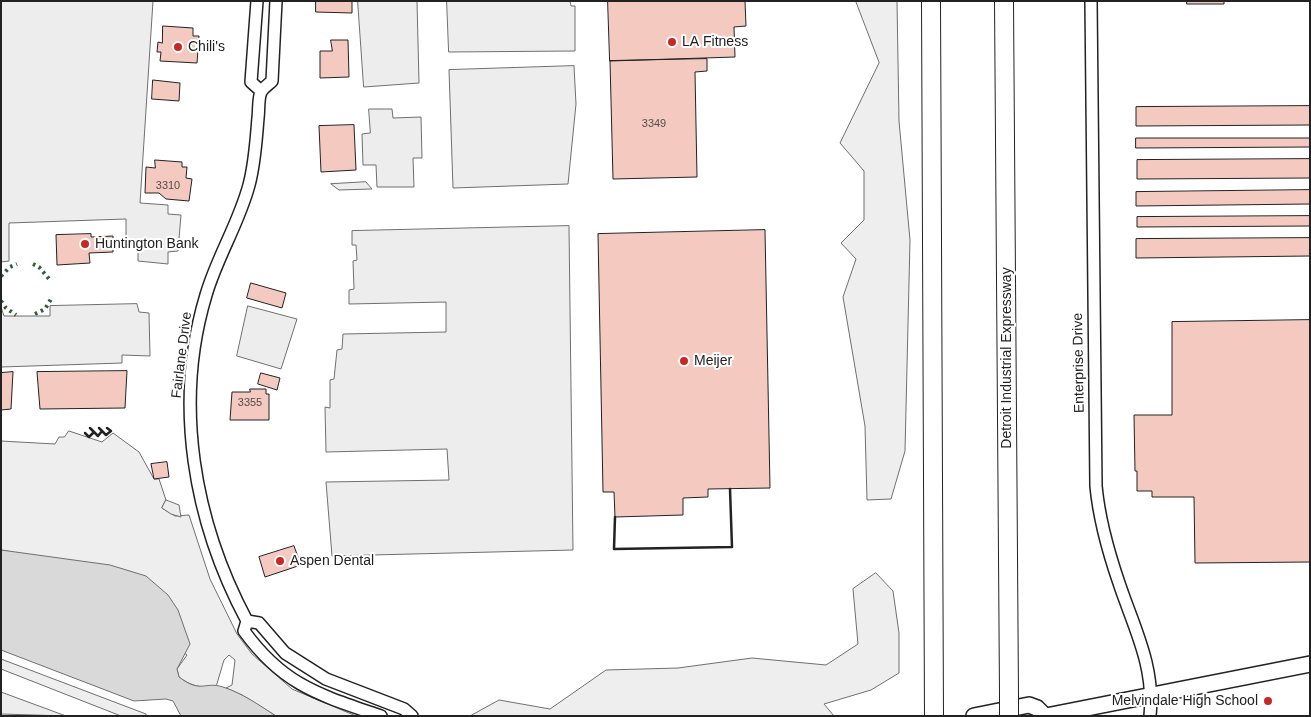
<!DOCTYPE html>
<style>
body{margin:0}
#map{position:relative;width:1311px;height:717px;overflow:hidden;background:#fff;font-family:Helvetica,sans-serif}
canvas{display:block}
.frame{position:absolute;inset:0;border:2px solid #222;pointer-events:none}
</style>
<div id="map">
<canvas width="1311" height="717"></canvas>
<div class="frame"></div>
</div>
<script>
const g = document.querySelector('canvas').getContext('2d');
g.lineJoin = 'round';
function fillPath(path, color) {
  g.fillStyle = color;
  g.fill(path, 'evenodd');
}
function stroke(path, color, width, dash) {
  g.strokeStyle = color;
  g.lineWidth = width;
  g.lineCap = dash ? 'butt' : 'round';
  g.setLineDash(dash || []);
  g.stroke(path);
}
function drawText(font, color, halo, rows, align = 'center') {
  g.font = font + ' Helvetica,sans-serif';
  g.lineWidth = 4;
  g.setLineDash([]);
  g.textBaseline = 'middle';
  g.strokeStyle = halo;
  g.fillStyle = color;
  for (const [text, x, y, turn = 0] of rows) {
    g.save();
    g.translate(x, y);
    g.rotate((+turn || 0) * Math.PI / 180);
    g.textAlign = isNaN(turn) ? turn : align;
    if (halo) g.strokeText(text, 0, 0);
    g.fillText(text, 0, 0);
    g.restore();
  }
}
const green = new Path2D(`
 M 856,1 L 897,1 L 899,121 L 910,240 L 905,451 L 891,499 L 867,500 L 865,426 L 843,297 L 856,259 L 841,243 L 864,220 L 864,171 L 840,143 L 879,63 Z
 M 69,431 L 102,442 L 113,433 L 139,452 L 154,479 L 159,479 L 166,500 L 162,508 L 175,516 L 189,515 L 210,579 L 237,634 L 252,654 L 292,689 L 356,716 L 276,716 L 242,695 L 226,688 L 232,685 L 235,660 L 229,655 L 224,660 L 216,687 C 200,688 191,686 179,677 L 177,669 L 187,655 L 28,555 L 1,550 L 1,441 L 55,444 L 59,437 L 64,437 Z
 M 876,573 L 893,591 L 899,633 L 899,673 L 871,690 L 824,704 L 834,716 L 470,716 L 499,700 L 550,709 L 606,670 L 678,668 L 752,658 L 826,665 L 858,644 L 853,589 Z
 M 1,659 L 146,714 L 147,716 L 121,716 L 1,669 Z`);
fillPath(green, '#eee');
stroke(green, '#6f6f6f', 1);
const parking = new Path2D(`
 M 1,1 L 153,1 L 140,203 L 168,205 L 168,214 L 181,215 L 178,251 L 168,252 L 168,264 L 138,261 L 138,242 L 126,240 L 126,219 L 9,223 L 9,261 L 1,262 Z
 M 358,1 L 417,1 L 419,83 L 364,87 Z
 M 447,1 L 570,1 L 571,6 L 575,6 L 575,51 L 449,52 Z
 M 574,66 L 576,104 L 568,184 L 453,188 L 449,70 Z
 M 369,109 L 392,109 L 393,118 L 421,117 L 422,158 L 413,158 L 414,187 L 377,187 L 376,165 L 363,165 L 362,134 L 370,133 Z
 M 366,182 L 372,189 L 339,190 L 331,184 Z
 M 569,226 L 573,550 L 332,556 L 326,482 L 449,480 L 447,449 L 326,452 L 325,407 L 330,408 L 330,380 L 334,379 L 337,350 L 342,349 L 343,334 L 446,332 L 446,302 L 349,304 L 349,290 L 354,289 L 353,261 L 357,260 L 356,245 L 352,245 L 352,231 Z
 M 137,304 L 139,312 L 149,313 L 150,356 L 122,355 L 122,363 L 1,367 L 1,307 L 4,316 L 50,316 L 50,306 Z
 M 248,306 L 297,319 L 281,369 L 237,356 Z
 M 166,500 L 179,505 L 181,517 L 171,514 L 162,508 Z
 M 1,692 L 66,716 L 1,714 Z`);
fillPath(parking, '#ededed');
stroke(parking, '#6f6f6f', 1);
const water = new Path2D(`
 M 1,550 L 110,565 L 146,576 L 168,595 L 178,610 L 190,644 L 177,669 L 179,677 C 201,694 205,681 223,687 C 242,693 259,705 276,716 L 181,716 L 173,701 L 166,699 L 134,701 L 1,650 Z`);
fillPath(water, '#d9d9d9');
stroke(water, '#6f6f6f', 1);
const building = new Path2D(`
 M 316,1 L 352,1 L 352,13 L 316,12 Z
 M 608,1 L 745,1 L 746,26 L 734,27 L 735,57 L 610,61 Z
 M 1187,1 L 1224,1 L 1224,4 L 1187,4 Z
 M 163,26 L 193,28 L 193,36 L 199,36 L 197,63 L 160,61 L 161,52 L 157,52 L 158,42 L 162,43 Z
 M 331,40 L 348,40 L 349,77 L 320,78 L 320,51 L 332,51 Z
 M 707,59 L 707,71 L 695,72 L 697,177 L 613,179 L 610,61 Z
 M 153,80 L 180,83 L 179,101 L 152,99 Z
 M 1310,106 L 1310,125 L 1136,126 L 1136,107 Z
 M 354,125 L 356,170 L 321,172 L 319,126 Z
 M 1136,138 L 1310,138 L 1310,147 L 1136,148 Z
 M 1310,159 L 1310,178 L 1137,179 L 1137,160 Z
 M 155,160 L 182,162 L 182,167 L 187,167 L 186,178 L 192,179 L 189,201 L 166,199 L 159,193 L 145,193 L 146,167 L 155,168 Z
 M 1310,190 L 1310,204 L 1136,206 L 1136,192 Z
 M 1310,216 L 1310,226 L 1137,227 L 1137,217 Z
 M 765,230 L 770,488 L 708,489 L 708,497 L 683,498 L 683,515 L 615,517 L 614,492 L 603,492 L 598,234 Z
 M 91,234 L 91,237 L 113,236 L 113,252 L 89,253 L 90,263 L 57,265 L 56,235 Z
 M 1310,238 L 1310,256 L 1136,258 L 1136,239 Z
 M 251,283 L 286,293 L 282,308 L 247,298 Z
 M 1310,320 L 1310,562 L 1195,563 L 1194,497 L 1152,497 L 1152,491 L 1137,491 L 1137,471 L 1135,471 L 1134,415 L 1172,415 L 1172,322 Z
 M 127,371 L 125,408 L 40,409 L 37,372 Z
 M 13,372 L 11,409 L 1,410 L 1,373 Z
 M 261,373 L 280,378 L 277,390 L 258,384 Z
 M 250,389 L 266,389 L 266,394 L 269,394 L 269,420 L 230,420 L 232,392 L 250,392 Z
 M 167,462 L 169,477 L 154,479 L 151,464 Z
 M 294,546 L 301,565 L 265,577 L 259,557 Z`);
fillPath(building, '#f3c9c0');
stroke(building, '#222', 1);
const minor = new Path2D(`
 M 257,1 L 251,82 L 261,91
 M 276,1 L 272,81 C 269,84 263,88 261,92 C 258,98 259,111 258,118 C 256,141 255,163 249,185 C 239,223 217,257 206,295 C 173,404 194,522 247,621 L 244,631 C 284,686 320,695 381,716
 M 1091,1 L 1096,486 C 1099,518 1108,551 1119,583 C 1134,628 1155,666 1150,716
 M 247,621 L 259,623 L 285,653 L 326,679 L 404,709 L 412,716`);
const major = new Path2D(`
 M 974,716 L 1029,705 L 1037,708 L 1045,716
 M 1046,716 L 1310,664`);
const highway = new Path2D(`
 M 931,1 L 934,716
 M 1004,1 L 1009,695`);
stroke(minor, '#222', 14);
stroke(major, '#222', 18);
stroke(highway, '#222', 20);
stroke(minor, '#fff', 11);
stroke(major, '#fff', 15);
stroke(highway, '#fff', 18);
const highwayBridge = new Path2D(`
 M 1009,695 L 1009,716`);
stroke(highwayBridge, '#222', 20, []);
stroke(highwayBridge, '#fff', 18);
stroke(new Path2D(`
 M 33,264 L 39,267 L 49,279
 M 1,276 L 10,267 L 17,264
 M 1,301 L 6,308 L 16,315
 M 35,314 L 45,309 L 51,299`), '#2f5e38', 4, [2.5, 4]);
stroke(new Path2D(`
 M 90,428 L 98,436 L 102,431
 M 99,428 L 106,435 L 111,431 L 107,428
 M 85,433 L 89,437 L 94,432
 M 615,517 L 614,549 L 732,547 L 730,489`), '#222', 2.5);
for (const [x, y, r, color] of [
 [672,42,5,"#c62828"],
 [178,47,5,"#c62828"],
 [85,244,5,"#c62828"],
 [684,361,5,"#c62828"],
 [280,561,5,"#c62828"],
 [1268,701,5,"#c62828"]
]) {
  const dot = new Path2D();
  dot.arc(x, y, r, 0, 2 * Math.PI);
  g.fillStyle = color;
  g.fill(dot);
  stroke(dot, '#fff', 2);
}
drawText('11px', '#564c4a', null, [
 ["3349",654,124],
 ["3310",168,186],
 ["3355",250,403]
]);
drawText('14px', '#222', '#fff', [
 ["LA Fitness",682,42],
 ["Chili's",188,47],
 ["Huntington Bank",95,244],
 ["Meijer",694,361],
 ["Aspen Dental",290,561],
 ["Melvindale High School",1258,701,"right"]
], 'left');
drawText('14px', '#222', '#fff', [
 ["Fairlane Drive",182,355,-83],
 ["Detroit Industrial Expressway",1007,358,-90],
 ["Enterprise Drive",1079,363,-91]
]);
</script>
